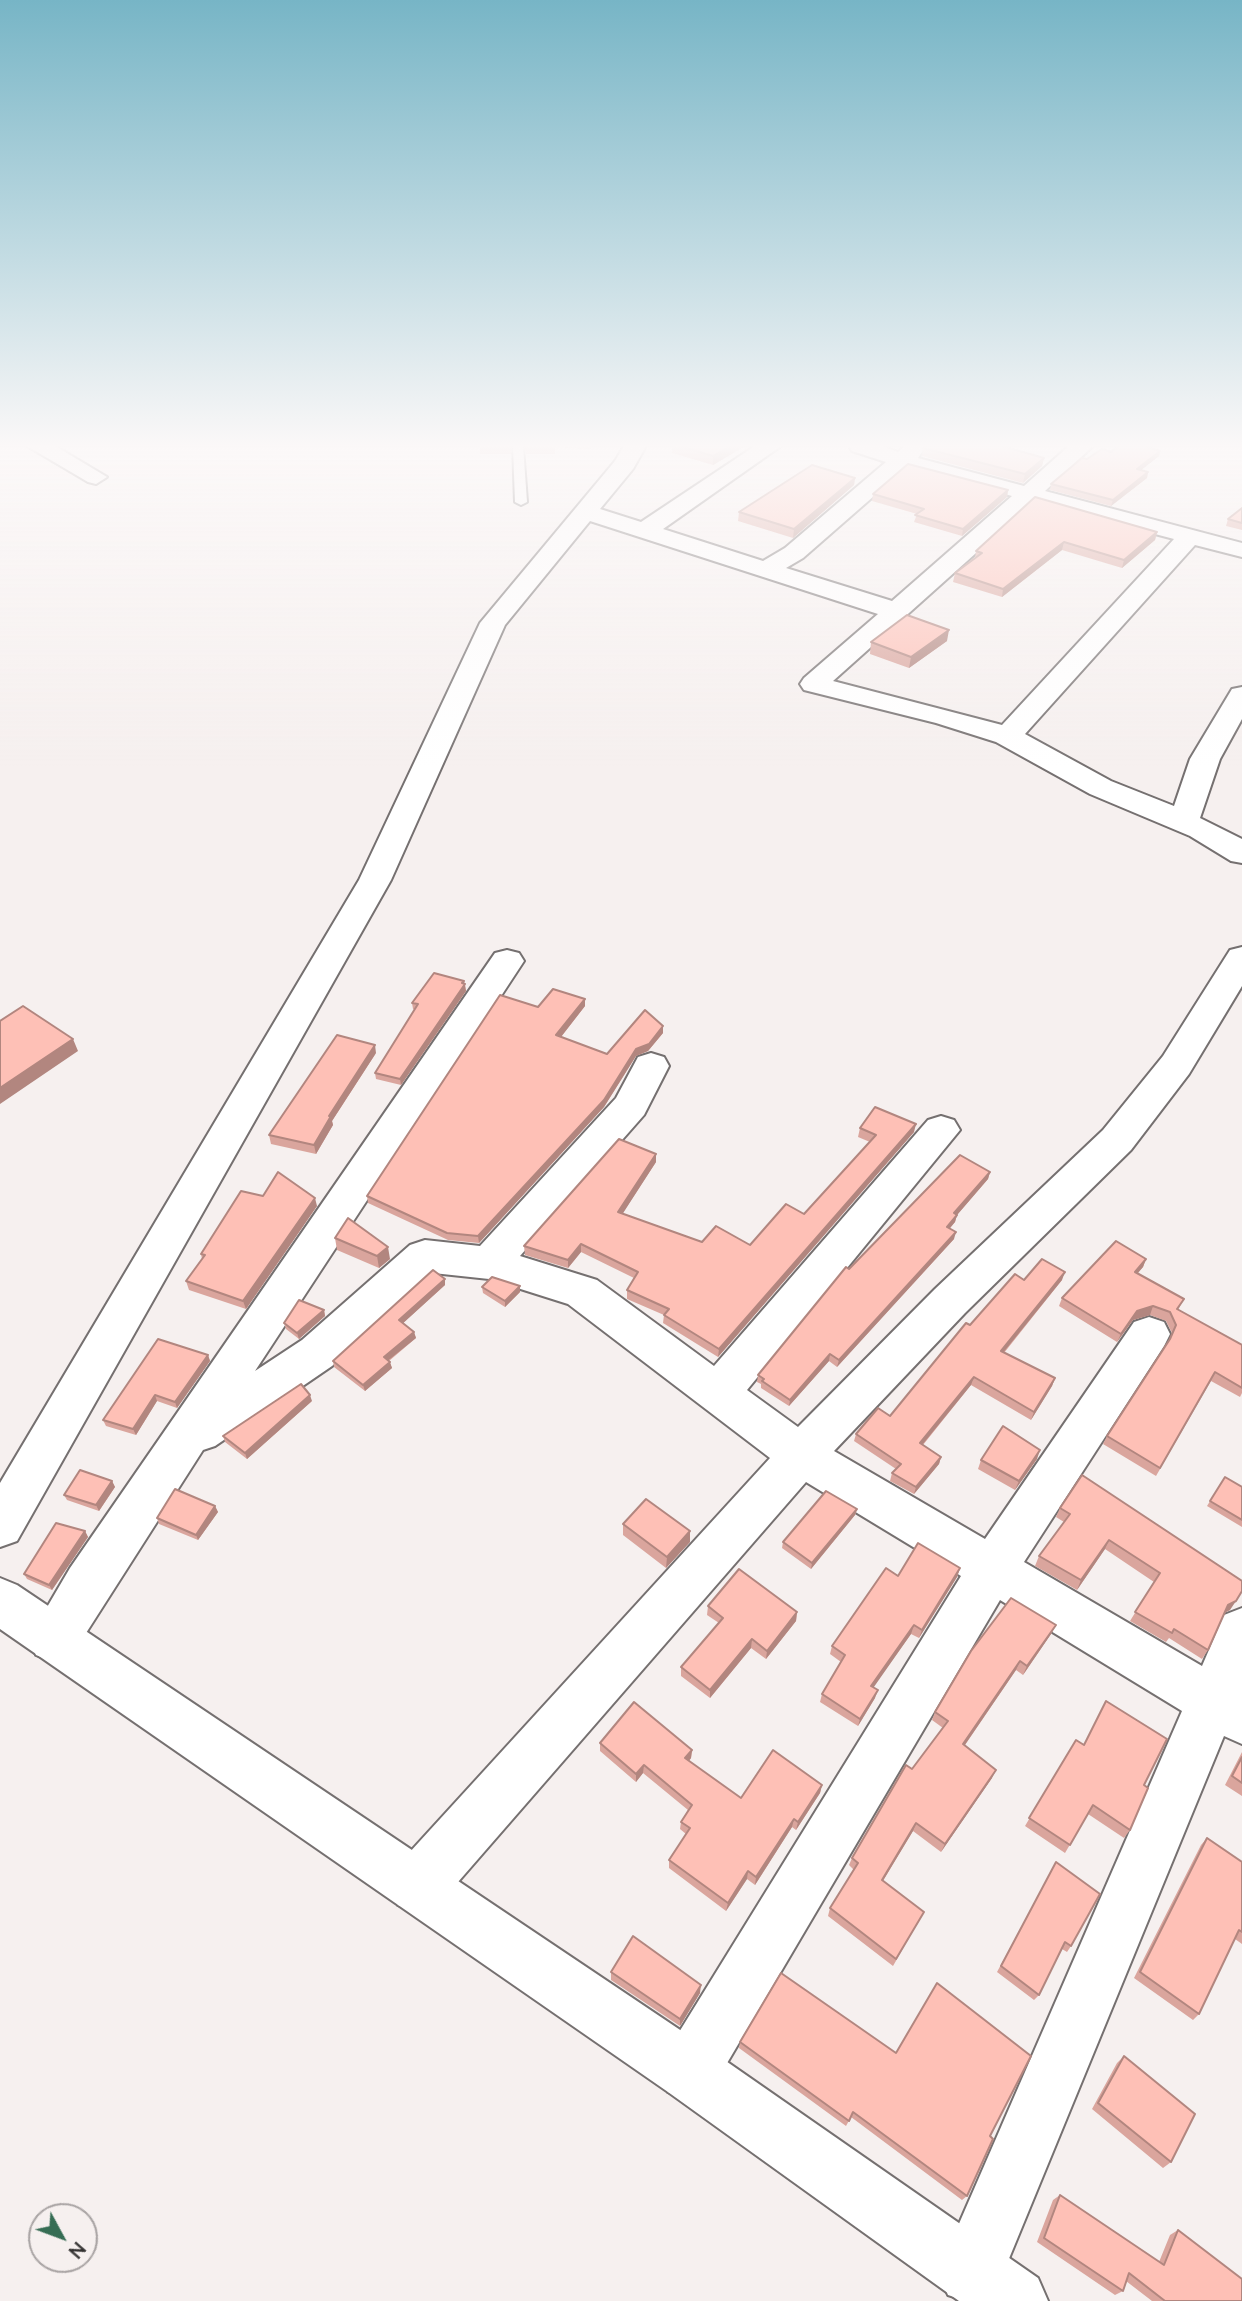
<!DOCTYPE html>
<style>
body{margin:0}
#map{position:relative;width:1242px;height:2301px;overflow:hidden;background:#f6f0ef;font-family:Mulish,sans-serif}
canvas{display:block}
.north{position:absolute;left:28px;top:2203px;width:70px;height:70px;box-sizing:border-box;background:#f6f0ef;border:2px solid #a8a3a3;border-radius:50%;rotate:131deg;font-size:19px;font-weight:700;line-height:28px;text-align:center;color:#323030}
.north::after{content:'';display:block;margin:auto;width:24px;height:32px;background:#366d54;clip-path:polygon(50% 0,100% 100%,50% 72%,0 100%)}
</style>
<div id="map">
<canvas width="1242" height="2301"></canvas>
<div class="north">N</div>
</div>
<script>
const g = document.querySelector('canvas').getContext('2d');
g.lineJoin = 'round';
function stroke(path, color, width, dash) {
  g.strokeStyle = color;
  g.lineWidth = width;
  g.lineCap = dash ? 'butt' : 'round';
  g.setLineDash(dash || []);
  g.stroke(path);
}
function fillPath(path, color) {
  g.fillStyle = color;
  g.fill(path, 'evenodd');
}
const lane = new Path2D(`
 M 513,446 L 523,446 L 527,502 L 521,505 L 515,502 Z`);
const street = new Path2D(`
 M 27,446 L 55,446 L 107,477 L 96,484 L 88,482 Z
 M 624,446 L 646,446 L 633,469 L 600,509 L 641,522 L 755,446 L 781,446 L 663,529 L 763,561 L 785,548 L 886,462 L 852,451 L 849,446 L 882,446 L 898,452 L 905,446 L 926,446 L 918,458 L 1024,486 L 1069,446 L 1093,446 L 1045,491 L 1242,543 L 1242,557 L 1195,545 L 1025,734 L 1111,781 L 1174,806 L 1190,759 L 1232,689 L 1242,687 L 1242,719 L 1220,759 L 1200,818 L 1242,839 L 1242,863 L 1231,861 L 1190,836 L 1090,794 L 996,742 L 936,723 L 804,690 L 800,684 L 804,678 L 878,614 L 590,521 L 505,625 L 391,880 L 17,1541 L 0,1547 L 0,1483 L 359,880 L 480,623 L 615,461 ZM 906,468 L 1012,496 L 892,601 L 786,568 L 803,558 ZM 1033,502 L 1174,539 L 1002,725 L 833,681 Z
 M 1242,947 L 1242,986 L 1189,1074 L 1131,1150 L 965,1313 L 834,1451 L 985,1539 L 1134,1322 L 1149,1317 L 1164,1322 L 1170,1334 L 1164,1346 L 1024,1562 L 1202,1666 L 1224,1615 L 1242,1608 L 1242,1744 L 1224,1736 L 994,2295 C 977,2301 965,2301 948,2295 L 938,2272 L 1182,1711 L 1000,1600 L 710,2092 L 689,2101 L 668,2092 L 659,2071 L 668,2050 L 961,1576 L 806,1482 L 438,1905 L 418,1913 L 398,1905 L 390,1885 L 398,1865 L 770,1458 L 568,1304 L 489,1279 L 433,1273 L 332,1366 L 215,1446 L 203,1450 L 72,1655 L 54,1662 L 36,1655 L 29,1638 L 70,1568 L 495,953 L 507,950 L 519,953 L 524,961 L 255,1371 L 302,1340 L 410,1245 L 425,1240 L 480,1246 L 616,1098 L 638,1057 L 651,1053 L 664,1057 L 669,1066 L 644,1115 L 520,1256 L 597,1280 L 714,1366 L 928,1120 L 941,1116 L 954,1120 L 960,1130 L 747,1390 L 798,1427 L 935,1289 L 1103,1130 L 1163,1056 L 1230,950 Z`);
const secondary = new Path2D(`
 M 0,1578 L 17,1585 L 710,2050 L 1038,2278 L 1048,2301 L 959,2301 L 668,2092 L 0,1629 Z`);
stroke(lane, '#757070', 4);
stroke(street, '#757070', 4);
stroke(secondary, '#757070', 4);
fillPath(lane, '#fff');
fillPath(street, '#fff');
fillPath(secondary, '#fff');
fillPath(new Path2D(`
 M 480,446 L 512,446 L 511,454 L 480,454 Z
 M 525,446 L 592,446 L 591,449 L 555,447 L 555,454 L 526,454 Z
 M 673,446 L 745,446 L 713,465 L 672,453 Z
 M 923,448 L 1044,458 L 1042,466 L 1023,483 L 922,456 Z
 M 1160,451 L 1159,456 L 1141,470 L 1148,472 L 1147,478 L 1111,506 L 1050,490 L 1051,484 L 1087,459 L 1111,452 Z
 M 855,478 L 854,485 L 793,538 L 738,521 L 739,512 Z
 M 1008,490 L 1007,497 L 962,536 L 914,522 L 917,514 L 872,501 L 873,494 Z
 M 1242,508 L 1242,530 L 1226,526 L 1228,519 Z
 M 1157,532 L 1155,540 L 1122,568 L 1062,550 L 1002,597 L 953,582 L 955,573 L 975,558 L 976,551 Z
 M 947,641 L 909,668 L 870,654 L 871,642 Z
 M 464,984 L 465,984 L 466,991 L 401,1085 L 376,1079 L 375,1073 L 415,1010 L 413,1009 L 412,1003 Z
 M 585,1006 L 561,1037 L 607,1054 L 663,1026 L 663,1033 L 648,1051 L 636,1056 L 604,1107 L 479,1243 L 448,1240 L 368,1203 L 367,1196 L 538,1007 Z
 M 376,1053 L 332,1121 L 333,1125 L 316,1154 L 271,1144 L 269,1135 Z
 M 860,1128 L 914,1132 L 718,1357 L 663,1323 L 664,1315 L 627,1299 L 627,1290 L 634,1278 L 581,1252 L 568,1268 L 525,1255 L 524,1246 L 656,1154 L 656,1162 L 622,1214 L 702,1242 L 750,1245 L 804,1214 L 870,1142 L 858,1137 Z
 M 990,1172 L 988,1179 L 957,1215 L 955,1222 L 950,1228 L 954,1239 L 837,1367 L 829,1361 L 789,1406 L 761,1388 L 761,1384 L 757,1382 L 758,1375 L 849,1269 Z
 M 263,1196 L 317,1206 L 246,1309 L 189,1290 L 186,1281 L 202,1259 L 201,1254 Z
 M 335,1238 L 390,1259 L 379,1268 L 337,1250 Z
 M 1146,1259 L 1143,1267 L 1137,1274 L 1184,1299 L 1178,1310 L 1242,1345 L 1242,1393 L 1240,1397 L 1211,1381 L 1156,1476 L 1103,1444 L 1107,1436 L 1169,1340 L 1172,1333 L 1166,1321 L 1150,1315 L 1133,1320 L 1117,1342 L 1059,1306 L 1062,1298 Z
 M 445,1279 L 445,1285 L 403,1323 L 414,1332 L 416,1338 L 389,1361 L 392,1368 L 365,1391 L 334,1367 L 333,1361 Z
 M 1024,1280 L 1062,1280 L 1004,1353 L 1055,1378 L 1052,1386 L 1031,1420 L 971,1385 L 923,1445 L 941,1457 L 939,1464 L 914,1494 L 890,1481 L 892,1473 L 896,1469 L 854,1441 L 856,1434 L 890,1416 L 970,1325 Z
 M 520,1286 L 520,1292 L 505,1307 L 483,1293 L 482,1287 Z
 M 324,1310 L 325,1316 L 299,1339 L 286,1329 L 284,1323 Z
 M 208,1355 L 210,1361 L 177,1408 L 157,1401 L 136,1435 L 106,1426 L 103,1420 Z
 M 312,1401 L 247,1459 L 225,1442 L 223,1436 Z
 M 1037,1459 L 1015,1490 L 978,1469 L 981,1460 Z
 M 1225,1477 L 1242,1487 L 1242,1527 L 1207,1506 Z
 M 112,1481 L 115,1487 L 99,1511 L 67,1500 L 64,1495 Z
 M 215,1506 L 218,1512 L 198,1540 L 159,1524 L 157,1518 Z
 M 1060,1508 L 1230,1610 L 1224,1613 L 1208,1650 L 1202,1659 L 1169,1638 L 1166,1642 L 1130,1621 L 1154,1582 L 1105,1549 L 1077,1590 L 1035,1566 L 1039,1556 L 1064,1522 L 1056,1517 Z
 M 857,1509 L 855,1515 L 811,1569 L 782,1548 L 783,1542 Z
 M 623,1524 L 690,1542 L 666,1568 L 623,1535 Z
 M 85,1531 L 88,1537 L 52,1590 L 27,1579 L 24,1574 Z
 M 960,1568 L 957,1577 L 919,1638 L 911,1634 L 873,1687 L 875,1698 L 858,1726 L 820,1702 L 822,1694 L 841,1662 L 830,1654 L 832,1646 L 898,1576 Z
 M 708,1606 L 797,1612 L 796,1621 L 766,1659 L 751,1648 L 710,1698 L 681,1676 L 681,1667 L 719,1623 L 707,1615 Z
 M 1056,1625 L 1051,1634 L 1023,1675 L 1016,1670 L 965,1745 L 992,1778 L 941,1852 L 913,1831 L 883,1881 L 924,1912 L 893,1966 L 828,1916 L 830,1908 L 854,1870 L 849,1865 L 852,1858 L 912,1769 L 943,1728 L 932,1720 L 935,1712 Z
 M 1076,1740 L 1144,1785 L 1130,1830 L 1124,1838 L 1088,1814 L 1065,1853 L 1025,1826 Z
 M 600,1743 L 692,1750 L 691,1758 L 689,1761 L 741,1798 L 822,1785 L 820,1793 L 796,1830 L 792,1827 L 755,1885 L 747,1879 L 726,1911 L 669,1868 L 669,1860 L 686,1834 L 680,1829 L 681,1822 L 688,1810 L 643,1773 L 636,1782 L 600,1751 Z
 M 1242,1752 L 1242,1796 L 1225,1785 Z
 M 1207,1838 L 1242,1862 L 1242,1944 L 1235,1939 L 1199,2014 L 1193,2020 L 1134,1978 L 1201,1845 Z
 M 1056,1862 L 1071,1946 L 1067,1952 L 1062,1949 L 1039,1995 L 1034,2000 L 997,1972 Z
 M 611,1972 L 700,1993 L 680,2026 L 611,1980 Z
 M 740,2042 L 990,2136 L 967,2196 L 962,2200 L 851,2117 L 846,2126 L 739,2048 Z
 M 1124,2056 L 1171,2162 L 1163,2168 L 1092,2109 L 1117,2063 Z
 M 1060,2195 L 1159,2262 L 1170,2235 L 1178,2230 L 1242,2301 L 1152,2301 L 1126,2281 L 1123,2291 L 1115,2295 L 1037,2242 L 1053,2200 Z`), '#daa59d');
fillPath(new Path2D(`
 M 731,446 L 745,446 L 713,465 L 713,456 Z
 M 1160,451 L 1159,456 L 1135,475 L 1137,469 Z
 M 1044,458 L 1042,466 L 1023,483 L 1025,474 Z
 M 1148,472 L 1147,478 L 1111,506 L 1113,500 Z
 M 855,478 L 854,485 L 793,538 L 794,529 Z
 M 1008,490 L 1007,497 L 962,536 L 963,529 Z
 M 1157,532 L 1155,540 L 1122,568 L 1124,560 Z
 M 1064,542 L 1062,550 L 1002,597 L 1003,589 Z
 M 949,630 L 947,641 L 909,668 L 911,657 Z
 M 464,981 L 466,991 L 401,1085 L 400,1079 Z
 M 585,999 L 585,1006 L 557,1042 L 556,1035 Z
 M 663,1026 L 663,1033 L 648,1051 L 636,1056 L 604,1107 L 479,1243 L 478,1236 L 636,1049 Z
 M 73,1039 L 78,1051 L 0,1104 L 0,1088 Z
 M 375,1045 L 376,1053 L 332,1121 L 333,1125 L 316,1154 L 314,1145 L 329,1116 Z
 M 916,1124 L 914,1132 L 718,1357 L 719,1349 Z
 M 656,1154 L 656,1162 L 618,1221 L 618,1212 Z
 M 990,1172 L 988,1179 L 957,1215 L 955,1222 L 945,1234 L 947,1227 L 954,1213 Z
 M 315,1198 L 317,1206 L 246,1309 L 243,1301 Z
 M 956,1232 L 954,1239 L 837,1367 L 839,1360 Z
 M 581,1244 L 581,1252 L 568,1268 L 568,1260 Z
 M 388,1247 L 390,1259 L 379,1268 L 377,1256 Z
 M 1146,1259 L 1143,1267 L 1131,1281 L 1135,1272 Z
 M 1065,1272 L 1062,1280 L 998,1359 L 1001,1351 Z
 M 445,1279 L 445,1285 L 400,1326 L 399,1320 Z
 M 520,1286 L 520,1292 L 505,1307 L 505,1301 Z
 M 1153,1306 L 1150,1315 L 1133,1320 L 1117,1342 L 1121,1334 L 1137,1311 Z
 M 324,1310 L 325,1316 L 299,1339 L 297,1333 Z
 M 414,1332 L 416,1338 L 385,1363 L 384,1357 Z
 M 830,1354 L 829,1361 L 789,1406 L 790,1400 Z
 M 208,1355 L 210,1361 L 177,1408 L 175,1402 Z
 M 390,1362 L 392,1368 L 365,1391 L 363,1385 Z
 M 974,1377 L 971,1385 L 918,1450 L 920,1443 Z
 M 1055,1378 L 1052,1386 L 1031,1420 L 1034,1412 Z
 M 155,1395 L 157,1401 L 136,1435 L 133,1429 Z
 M 310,1395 L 312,1401 L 247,1459 L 245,1453 Z
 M 1040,1450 L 1037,1459 L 1015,1490 L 1019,1481 Z
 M 941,1457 L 939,1464 L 914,1494 L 916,1487 Z
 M 112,1481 L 115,1487 L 99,1511 L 96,1505 Z
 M 215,1506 L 218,1512 L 198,1540 L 196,1535 Z
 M 857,1509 L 855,1515 L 811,1569 L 812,1563 Z
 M 85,1531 L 88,1537 L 52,1590 L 49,1585 Z
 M 690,1531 L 690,1542 L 666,1568 L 667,1557 Z
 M 1109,1540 L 1105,1549 L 1077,1590 L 1081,1580 Z
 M 960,1568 L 957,1577 L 919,1638 L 922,1630 Z
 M 1236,1601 L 1230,1610 L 1222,1614 L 1228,1605 Z
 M 797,1612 L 796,1621 L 766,1659 L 767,1651 Z
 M 914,1625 L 911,1634 L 869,1694 L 871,1686 Z
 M 1056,1625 L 1051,1634 L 1023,1675 L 1027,1666 Z
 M 752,1639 L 751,1648 L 710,1698 L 710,1690 Z
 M 1020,1661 L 1016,1670 L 960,1752 L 963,1744 Z
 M 878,1690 L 875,1698 L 858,1726 L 860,1719 Z
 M 692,1750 L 691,1758 L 684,1767 L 685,1758 Z
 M 644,1765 L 643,1773 L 636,1782 L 636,1774 Z
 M 996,1770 L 992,1778 L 941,1852 L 945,1844 Z
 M 822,1785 L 820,1793 L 796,1830 L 798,1822 Z
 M 794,1819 L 792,1827 L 755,1885 L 756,1877 Z
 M 916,1823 L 913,1831 L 879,1887 L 882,1880 Z
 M 748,1871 L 747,1879 L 726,1911 L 728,1903 Z
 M 701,1985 L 700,1993 L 680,2026 L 680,2019 Z`), '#b2867f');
const building = new Path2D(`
 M 680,446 L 731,446 L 713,456 Z
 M 924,446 L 1002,446 L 1044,458 L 1025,474 L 923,448 Z
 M 1118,446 L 1144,446 L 1160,451 L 1137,469 L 1148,472 L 1113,500 L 1051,484 L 1082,458 L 1087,459 L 1102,449 L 1111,452 Z
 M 908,464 L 1008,490 L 963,529 L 915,515 L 924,509 L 873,494 Z
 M 812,465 L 855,478 L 794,529 L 739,512 Z
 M 1035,497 L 1157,532 L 1124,560 L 1064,542 L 1003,589 L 955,573 L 982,553 L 976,551 Z
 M 1242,508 L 1242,523 L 1228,519 Z
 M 907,615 L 949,630 L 911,657 L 871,642 Z
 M 434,973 L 464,981 L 462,983 L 465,984 L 400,1079 L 375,1073 L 418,1004 L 412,1003 Z
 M 553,989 L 585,999 L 556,1035 L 607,1054 L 645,1010 L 663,1026 L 649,1044 L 636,1049 L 604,1100 L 478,1236 L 447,1233 L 367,1196 L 500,995 L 538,1007 Z
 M 23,1006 L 73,1039 L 0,1088 L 0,1021 Z
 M 337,1035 L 375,1045 L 329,1116 L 331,1116 L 314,1145 L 269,1135 Z
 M 875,1107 L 916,1124 L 719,1349 L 664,1315 L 669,1309 L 627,1290 L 638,1272 L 581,1244 L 568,1260 L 524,1246 L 619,1139 L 656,1154 L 618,1212 L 702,1242 L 716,1226 L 750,1245 L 786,1204 L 804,1214 L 876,1135 L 860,1128 Z
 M 960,1155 L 990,1172 L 954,1213 L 957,1215 L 947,1227 L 956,1232 L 839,1360 L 830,1354 L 790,1400 L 762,1381 L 764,1379 L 758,1375 L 846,1267 L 849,1269 Z
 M 278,1172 L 315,1198 L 243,1301 L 186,1281 L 205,1255 L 201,1254 L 241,1191 L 263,1196 Z
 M 348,1218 L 388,1247 L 377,1256 L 335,1238 Z
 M 1116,1241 L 1146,1259 L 1135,1272 L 1184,1299 L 1177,1309 L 1242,1345 L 1242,1388 L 1215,1372 L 1160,1468 L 1107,1436 L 1170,1339 L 1176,1325 L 1170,1312 L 1153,1306 L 1137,1311 L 1121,1334 L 1062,1298 Z
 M 1042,1259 L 1065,1272 L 1001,1351 L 1055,1378 L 1034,1412 L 974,1377 L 920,1443 L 941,1457 L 916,1487 L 892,1473 L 901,1464 L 856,1434 L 878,1408 L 890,1416 L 966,1323 L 970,1325 L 1015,1274 L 1024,1280 Z
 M 433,1270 L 445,1279 L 399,1320 L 414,1332 L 384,1357 L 390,1362 L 363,1385 L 333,1361 Z
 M 492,1277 L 520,1286 L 505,1301 L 482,1287 Z
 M 299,1300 L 324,1310 L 297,1333 L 284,1323 Z
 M 158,1339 L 208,1355 L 175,1402 L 155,1395 L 133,1429 L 103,1420 Z
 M 301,1384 L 310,1395 L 245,1453 L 223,1436 Z
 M 1003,1426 L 1040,1450 L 1019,1481 L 981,1460 Z
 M 80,1470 L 112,1481 L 96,1505 L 64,1495 Z
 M 1082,1475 L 1242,1581 L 1242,1591 L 1236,1601 L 1228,1605 L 1208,1650 L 1174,1629 L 1172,1633 L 1135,1612 L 1160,1573 L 1109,1540 L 1081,1580 L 1039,1556 L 1070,1514 L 1060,1508 Z
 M 1225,1477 L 1242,1487 L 1242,1520 L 1210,1501 Z
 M 175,1489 L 215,1506 L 196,1535 L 157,1518 Z
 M 826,1491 L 857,1509 L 812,1563 L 783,1542 Z
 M 646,1499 L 690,1531 L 667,1557 L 623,1524 Z
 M 56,1523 L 85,1531 L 49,1585 L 24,1574 Z
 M 918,1543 L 960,1568 L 922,1630 L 914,1625 L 871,1686 L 878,1690 L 860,1719 L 822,1694 L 845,1655 L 832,1646 L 886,1568 L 898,1576 Z
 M 739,1569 L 797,1612 L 767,1651 L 752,1639 L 710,1690 L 681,1667 L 723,1618 L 708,1606 Z
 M 1011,1598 L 1056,1625 L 1027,1666 L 1020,1661 L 963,1744 L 996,1770 L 945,1844 L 916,1823 L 882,1880 L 924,1912 L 896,1959 L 830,1908 L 858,1863 L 852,1858 L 906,1765 L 912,1769 L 948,1721 L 935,1712 L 971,1651 Z
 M 1106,1701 L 1167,1739 L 1144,1785 L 1148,1788 L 1130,1830 L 1093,1805 L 1070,1845 L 1029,1818 L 1076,1740 L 1084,1745 Z
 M 634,1702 L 692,1750 L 685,1758 L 741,1798 L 773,1750 L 822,1785 L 798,1822 L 794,1819 L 756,1877 L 748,1871 L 728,1903 L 669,1860 L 690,1828 L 681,1822 L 692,1805 L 644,1765 L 636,1774 L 600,1743 Z
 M 1242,1757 L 1242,1783 L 1232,1776 Z
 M 1207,1838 L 1242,1862 L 1242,1932 L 1239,1930 L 1199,2014 L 1140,1972 Z
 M 1056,1862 L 1100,1894 L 1071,1946 L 1065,1942 L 1039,1995 L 1001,1966 Z
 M 633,1936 L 701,1985 L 680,2019 L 611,1972 Z
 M 781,1973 L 896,2053 L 937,1983 L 1031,2056 L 990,2136 L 993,2139 L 967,2196 L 853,2112 L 849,2121 L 740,2042 Z
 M 1124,2056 L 1195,2114 L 1171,2162 L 1098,2103 Z
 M 1060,2195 L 1164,2265 L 1178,2230 L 1242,2279 L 1242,2301 L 1165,2301 L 1129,2273 L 1123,2291 L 1044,2238 Z`);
fillPath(building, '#fec0b6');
stroke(building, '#b2867f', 2);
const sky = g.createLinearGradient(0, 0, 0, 769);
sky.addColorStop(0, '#77b5c6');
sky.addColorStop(0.58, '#fbf8f8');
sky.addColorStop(1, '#fbf8f800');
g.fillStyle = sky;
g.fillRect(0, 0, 1242, 769);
</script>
